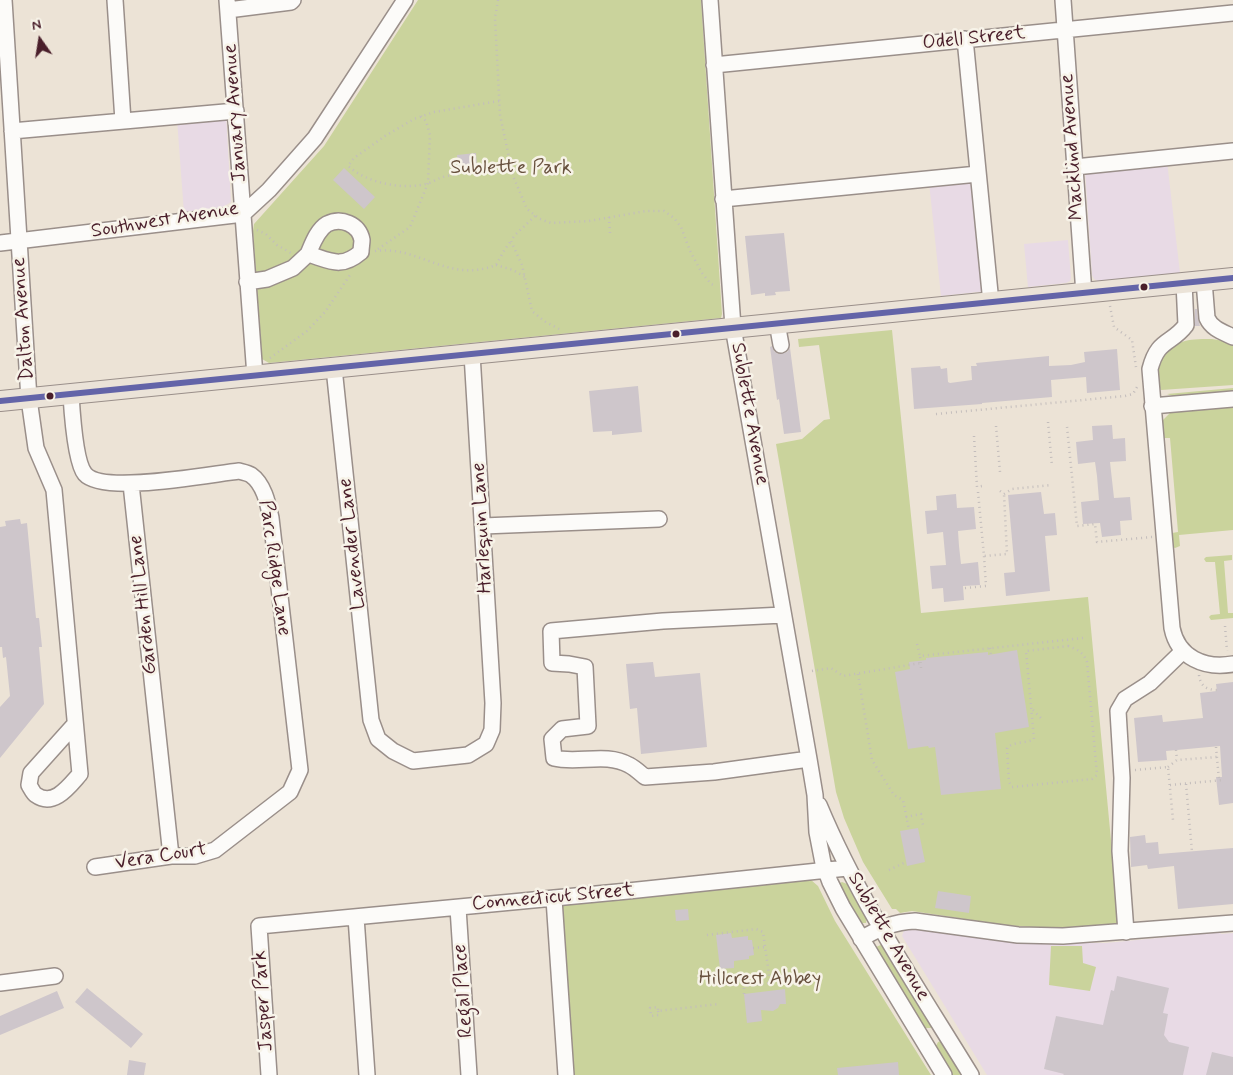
<!DOCTYPE html>
<style>
body{margin:0}
#map{position:relative;width:1233px;height:1075px;overflow:hidden;background:#ece3d6;font-family:Mynerve,sans-serif}
canvas{display:block}
.north{position:absolute;left:15px;top:15px;width:50px;height:50px;-webkit-text-stroke:4px #f7f3e8;paint-order:stroke;rotate:347deg;font-size:14px;font-weight:700;line-height:20px;text-align:center;color:#4a1f2b}
.north::after{content:'';display:block;margin:auto;width:18px;height:22px;background:#4a1f2b;clip-path:polygon(50% 0,100% 100%,50% 72%,0 100%)}
</style>
<div id="map">
<canvas width="1233" height="1075"></canvas>
<div class="north">N</div>
</div>
<script>
const g = document.querySelector('canvas').getContext('2d');
g.lineJoin = 'round';
function fillPath(path, color) {
  g.fillStyle = color;
  g.fill(path, 'evenodd');
}
function stroke(path, color, width, dash) {
  g.strokeStyle = color;
  g.lineWidth = width;
  g.lineCap = dash ? 'butt' : 'round';
  g.setLineDash(dash || []);
  g.stroke(path);
}
function drawText(font, color, halo, rows, align = 'center') {
  g.font = font + ' Mynerve,sans-serif';
  g.lineWidth = 5;
  g.setLineDash([]);
  g.textBaseline = 'middle';
  g.strokeStyle = halo;
  g.fillStyle = color;
  for (const [text, x, y, turn = 0] of rows) {
    g.save();
    g.translate(x, y);
    g.rotate((+turn || 0) * Math.PI / 180);
    g.textAlign = isNaN(turn) ? turn : align;
    if (halo) g.strokeText(text, 0, 0);
    g.fillText(text, 0, 0);
    g.restore();
  }
}
fillPath(new Path2D(`
 M 226,114 L 231,202 L 220,209 L 184,213 L 177,119 Z
 M 1167,161 L 1180,273 L 1098,281 L 1094,279 L 1092,275 L 1085,170 Z
 M 976,178 L 987,291 L 941,296 L 929,182 Z
 M 1068,240 L 1071,278 L 1070,281 L 1066,283 L 1028,287 L 1024,244 Z
 M 921,926 L 949,933 L 993,939 L 1027,943 L 1106,943 L 1220,932 L 1221,934 L 1233,933 L 1233,1075 L 987,1075 L 902,936 L 904,930 Z`), '#e8dae5');
fillPath(new Path2D(`
 M 418,0 L 701,0 L 722,314 L 721,318 L 269,363 L 262,359 L 253,231 L 254,224 L 324,146 Z
 M 892,330 L 921,613 L 1088,597 L 1119,925 L 1043,928 L 1005,925 L 912,911 L 900,913 L 896,909 L 892,909 L 863,862 L 844,818 L 836,792 L 776,444 L 802,439 L 824,420 L 830,419 L 819,345 L 799,347 L 798,339 Z
 M 1212,339 L 1224,341 L 1233,346 L 1233,385 L 1161,390 C 1151,370 1163,347 1185,341 C 1193,339 1204,339 1212,339 Z
 M 1233,388 L 1233,391 L 1229,392 L 1176,397 L 1167,394 Z
 M 1233,406 L 1233,530 L 1179,535 L 1180,546 L 1175,548 L 1173,547 L 1172,535 L 1172,533 L 1178,532 L 1170,438 L 1163,438 L 1163,420 L 1171,412 L 1176,411 Z
 M 1232,555 L 1232,560 L 1224,561 L 1228,613 L 1233,613 L 1233,618 L 1211,620 L 1209,617 L 1211,615 L 1220,614 L 1215,562 L 1206,562 L 1204,559 L 1206,557 Z
 M 811,880 L 818,886 L 835,921 L 931,1075 L 572,1075 L 559,905 Z
 M 842,882 L 847,884 L 867,917 L 866,923 L 859,923 L 838,884 Z
 M 883,944 L 932,1025 L 931,1028 L 924,1028 L 876,951 L 876,947 Z
 M 1051,946 L 1082,946 L 1083,963 L 1096,967 L 1090,991 L 1049,985 Z
 M 941,1041 L 965,1075 L 952,1075 L 937,1049 L 936,1046 L 938,1042 Z`), '#cad39c');
fillPath(new Path2D(`
 M 476,153 L 477,166 L 458,168 L 457,155 Z
 M 344,168 L 375,197 L 364,209 L 333,180 Z
 M 784,233 L 790,291 L 775,292 L 776,295 L 765,296 L 765,293 L 751,295 L 745,236 Z
 M 1195,309 L 1197,309 L 1198,319 L 1200,326 L 1195,326 Z
 M 772,346 L 774,351 L 778,354 L 787,352 L 790,348 L 801,432 L 784,434 L 779,399 L 777,400 L 770,347 Z
 M 1117,349 L 1120,390 L 1087,393 L 1086,377 L 1051,380 L 1052,397 L 982,403 L 982,404 L 914,409 L 911,368 L 940,366 L 941,369 L 947,368 L 948,382 L 950,383 L 972,380 L 971,366 L 977,366 L 976,363 L 1049,356 L 1049,366 L 1071,365 L 1085,362 L 1084,352 Z
 M 638,386 L 642,432 L 612,435 L 612,431 L 593,432 L 589,391 Z
 M 1112,425 L 1113,439 L 1125,438 L 1126,461 L 1110,462 L 1114,498 L 1130,497 L 1132,520 L 1120,521 L 1121,535 L 1102,537 L 1100,523 L 1083,524 L 1081,502 L 1099,500 L 1097,476 L 1095,462 L 1078,464 L 1076,442 L 1093,440 L 1092,426 Z
 M 1041,492 L 1044,514 L 1055,513 L 1057,535 L 1045,536 L 1050,591 L 1006,596 L 1004,573 L 1015,572 L 1008,495 Z
 M 956,494 L 957,508 L 974,507 L 976,529 L 958,531 L 959,546 L 961,564 L 978,562 L 980,585 L 963,586 L 964,600 L 944,602 L 943,588 L 932,589 L 930,566 L 946,565 L 943,532 L 927,534 L 925,511 L 937,510 L 936,496 Z
 M 20,519 L 21,524 L 27,523 L 36,618 L 39,618 L 42,647 L 39,647 L 44,704 L 0,758 L 0,707 L 10,696 L 6,657 L 3,658 L 2,647 L 0,647 L 0,527 L 6,526 L 5,521 Z
 M 1017,650 L 1029,727 L 995,733 L 1001,789 L 941,795 L 935,747 L 929,748 L 928,746 L 908,749 L 895,672 L 910,669 L 909,662 L 926,660 L 926,658 L 988,652 L 988,655 Z
 M 653,662 L 655,677 L 700,673 L 707,747 L 641,754 L 637,708 L 630,709 L 626,664 Z
 M 1233,682 L 1233,803 L 1219,805 L 1216,777 L 1222,777 L 1220,746 L 1166,751 L 1167,760 L 1138,762 L 1134,718 L 1162,715 L 1163,722 L 1203,718 L 1200,693 L 1217,691 L 1216,684 Z
 M 918,828 L 925,862 L 907,866 L 900,831 Z
 M 1145,835 L 1146,843 L 1158,842 L 1159,854 L 1233,848 L 1233,904 L 1178,909 L 1174,866 L 1148,869 L 1147,865 L 1131,867 L 1130,837 Z
 M 938,891 L 971,896 L 969,913 L 935,908 Z
 M 688,909 L 689,920 L 676,921 L 675,910 Z
 M 731,933 L 732,938 L 748,936 L 748,940 L 752,940 L 754,955 L 749,956 L 749,959 L 734,961 L 734,968 L 720,969 L 716,935 Z
 M 1117,976 L 1169,988 L 1163,1013 L 1168,1014 L 1164,1035 L 1169,1042 L 1189,1047 L 1183,1075 L 1063,1075 L 1064,1074 L 1044,1069 L 1056,1016 L 1103,1025 L 1111,990 L 1114,991 Z
 M 87,988 L 143,1034 L 131,1048 L 75,1002 Z
 M 785,989 L 786,1004 L 780,1004 L 778,1008 L 773,1011 L 761,1010 L 762,1021 L 747,1023 L 744,994 Z
 M 57,991 L 64,1008 L 0,1035 L 0,1016 Z
 M 1212,1052 L 1233,1057 L 1233,1075 L 1206,1075 Z
 M 129,1060 L 146,1063 L 144,1075 L 127,1075 Z
 M 898,1062 L 899,1075 L 838,1075 L 837,1068 Z`), '#cec6cb');
const minor = new Path2D(`
 M 4,0 L 29,399 L 36,448 L 54,490 L 80,774 C 70,785 54,808 36,795 C 33,793 31,788 29,785 L 31,773 L 75,724
 M 115,0 L 123,121
 M 227,0 L 255,376
 M 710,0 L 733,327 L 809,759 L 815,795 L 817,832 L 823,863 L 830,882 L 843,908 L 944,1075
 M 1063,0 L 1084,294
 M 228,10 L 291,2 L 293,0
 M 965,39 L 991,303
 M 714,65 L 1233,13
 M 12,131 L 236,111
 M 1075,167 L 1233,151
 M 723,199 L 978,174
 M 0,243 L 243,214 L 269,190 L 315,138 L 405,0
 M 1204,281 L 1207,318 C 1212,329 1223,332 1233,337
 M 247,282 L 267,279 L 293,268 L 308,254 C 331,261 341,269 361,252 C 361,248 362,243 362,240 C 359,224 341,217 327,224 C 317,230 312,245 308,254
 M 1184,283 L 1186,325 C 1171,345 1158,338 1150,369 L 1172,628 C 1178,658 1205,669 1233,664
 M 777,323 L 781,345
 M 334,368 L 371,720 L 378,739 L 393,751 L 413,761 L 468,755 L 486,744 L 492,730 L 493,703 L 472,354
 M 71,395 C 72,411 75,462 85,474 C 103,495 211,474 239,471 C 243,472 248,473 251,475 C 264,484 268,504 271,518 L 300,770 L 290,792 L 215,850 L 195,856 L 171,856 L 95,867
 M 1152,406 L 1233,399
 M 131,484 L 171,856
 M 483,526 L 659,519
 M 783,615 L 663,621 L 551,631 L 552,663 L 569,664 L 585,667 L 588,726 L 562,729 L 552,739 L 554,758 C 578,764 606,752 629,765 C 635,768 640,773 645,777 L 714,772 L 809,759
 M 819,805 C 859,901 917,987 971,1075
 M 554,899 L 566,1075
 M 458,908 L 469,1075
 M 356,917 L 367,1075
 M 1126,932 L 1120,851 L 1122,778 L 1118,711 L 1125,699 L 1150,683 L 1182,652
 M 861,939 C 879,928 894,922 915,921 L 1018,935 L 1063,936 L 1233,923
 M 0,983 L 55,976
 M 269,1075 L 259,926 L 628,891 L 847,868`);
const major = new Path2D(`
 M 0,401 L 1233,278`);
stroke(minor, '#9a8f8a', 18);
stroke(major, '#9a8f8a', 22);
stroke(new Path2D(`
 M 498,0 L 495,18 L 500,115 L 513,176 L 527,209 L 540,219 L 551,223 L 589,221 L 646,211 L 664,211 L 674,218 L 681,227 L 690,251 L 702,273 L 711,284 L 716,286
 M 499,101 L 434,112 L 414,119 L 385,136 L 354,158 L 348,166 C 367,183 404,191 429,183 C 435,181 440,177 447,176 C 469,172 490,171 513,172
 M 535,216 L 515,235 L 511,241 L 522,265 L 532,311 L 544,321 L 559,329
 M 609,217 L 610,233
 M 257,230 L 266,234 L 277,245 L 291,253
 M 378,249 L 410,227 L 428,183 L 430,135 L 426,121 L 421,116
 M 375,251 C 419,245 448,284 496,265 L 505,249 L 511,241
 M 496,265 L 513,270 L 525,277
 M 1110,306 L 1114,327 L 1132,340 L 1136,367
 M 270,358 L 307,331 L 325,312 L 350,275
 M 936,414 L 1125,396 L 1133,394 L 1137,387
 M 1048,422 L 1052,466
 M 996,426 L 1000,472
 M 1067,427 L 1077,526 L 1095,524 L 1097,542 L 1152,537
 M 974,436 L 977,487 L 982,486
 M 1000,491 L 1004,494 L 1012,489 L 1052,485
 M 978,492 L 984,556 L 1007,554 L 1004,494
 M 965,588 L 986,586 L 984,556
 M 1225,626 L 1227,651
 M 917,644 L 920,656
 M 1068,646 C 1077,649 1084,653 1087,662 L 1097,775 L 1092,779 L 1012,787 L 1009,782 L 1007,748 C 1013,741 1026,744 1034,739 L 1026,651 Z
 M 990,648 L 991,656
 M 921,668 L 920,656 L 1083,638
 M 812,671 L 831,668 L 843,676 L 921,663
 M 858,674 L 872,760 L 894,795 L 903,800 L 909,830
 M 1199,675 C 1200,685 1206,690 1217,690
 M 1033,710 L 1042,719
 M 1216,747 L 1219,780
 M 1176,750 L 1177,760
 M 1168,767 L 1177,760 L 1217,757
 M 1135,770 L 1168,767 L 1173,820
 M 1186,784 L 1192,852
 M 1170,785 L 1223,780
 M 906,817 L 921,814 L 923,825
 M 889,870 L 906,862
 M 707,935 L 756,929 L 763,932 L 771,989
 M 753,948 L 766,947
 M 744,994 L 744,988 L 747,986 L 770,983
 M 658,1011 L 659,1015 L 651,1016 L 650,1008 L 658,1007 L 658,1011 L 719,1004`), '#c3bdbc', 2.5, [1, 4]);
stroke(minor, '#fcfbf9', 15);
stroke(major, '#ebe3d8', 20);
stroke(new Path2D(`
 M 0,401 L 1233,278`), '#6364a8', 6);
for (const [x, y, r, color] of [
 [1144,287,4.5,"#4a1f2b"],
 [676,334,4.5,"#4a1f2b"],
 [50,396,4.5,"#4a1f2b"]
]) {
  const dot = new Path2D();
  dot.arc(x, y, r, 0, 2 * Math.PI);
  g.fillStyle = color;
  g.fill(dot);
  stroke(dot, '#f7f3e8', 2);
}
drawText('20px', '#4a1f2b', '#f7f3e8', [
 ["Odell Street",974,39,-6],
 ["January Avenue",236,113,-94],
 ["Macklind Avenue",1073,147,-94],
 ["Southwest Avenue",165,221,-9],
 ["Dalton Avenue",24,319,-94],
 ["Sublette Avenue",749,414,80],
 ["Harlequin Lane",483,528,-93],
 ["Lavender Lane",353,544,-96],
 ["Parc Ridge Lane",274,568,82],
 ["Garden Hill Lane",144,605,-96],
 ["Vera Court",161,857,-9],
 ["Connecticut Street",553,898,-5],
 ["Sublette Avenue",888,937,60],
 ["Regal Place",464,991,-94],
 ["Jasper Park",264,1001,-94]
]);
drawText('20px', '#68513e', '#f7f3e8', [
 ["Sublette Park",511,169],
 ["Hillcrest Abbey",760,980]
]);
</script>
